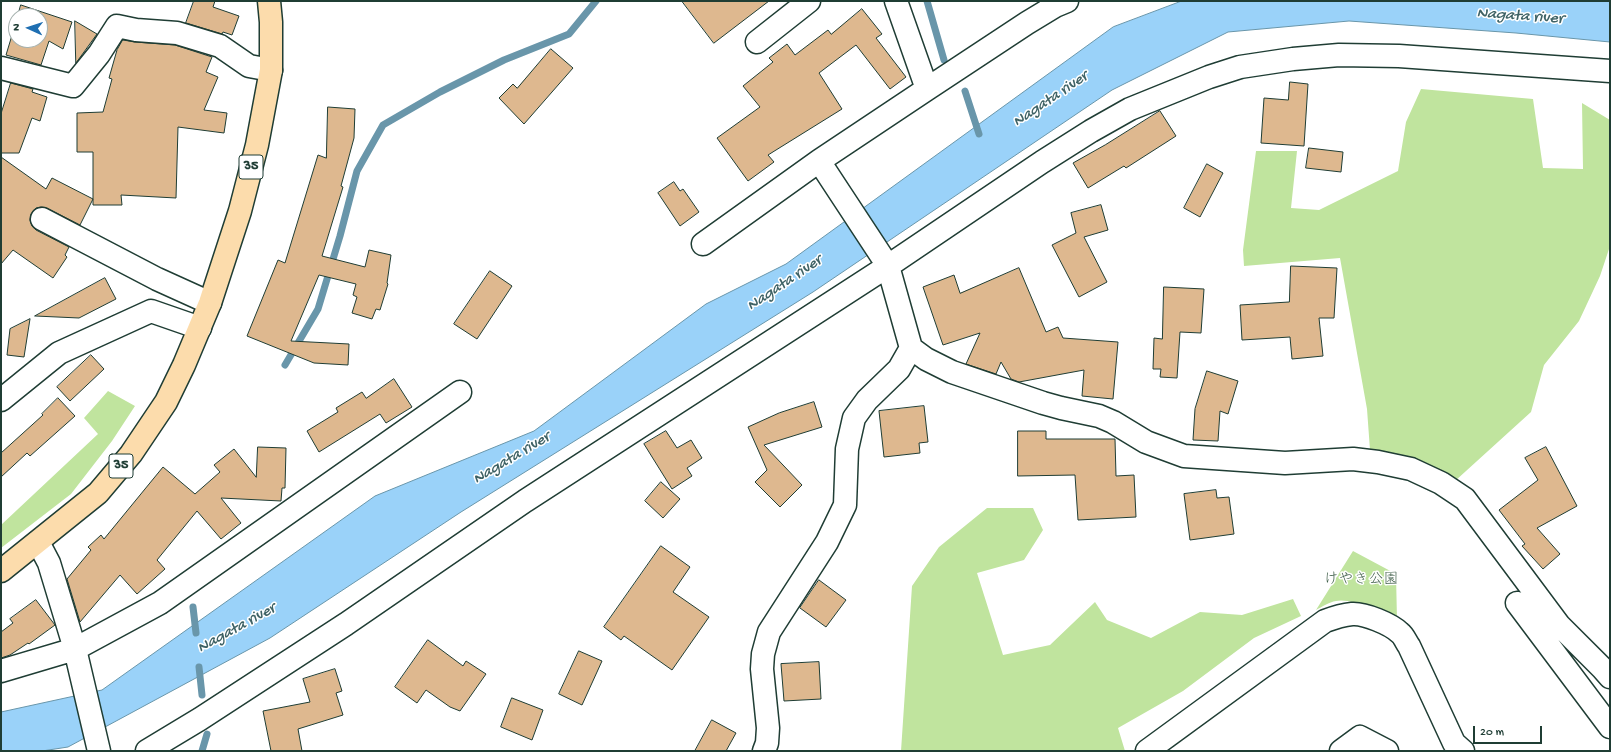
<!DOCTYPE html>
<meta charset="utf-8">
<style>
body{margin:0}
#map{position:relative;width:1611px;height:752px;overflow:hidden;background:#fff;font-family:"Gochi Hand",sans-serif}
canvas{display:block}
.frame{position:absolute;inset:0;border:2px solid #1f3d34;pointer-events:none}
.north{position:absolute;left:8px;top:8px;width:40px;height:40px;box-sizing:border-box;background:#fff;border:1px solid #a5b1ae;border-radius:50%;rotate:273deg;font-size:11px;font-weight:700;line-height:16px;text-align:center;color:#1f3d34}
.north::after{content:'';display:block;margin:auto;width:14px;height:18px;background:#1f6fb2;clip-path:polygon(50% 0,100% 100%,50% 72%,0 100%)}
.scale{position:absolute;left:1473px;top:726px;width:69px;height:18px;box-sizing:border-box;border:2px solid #1f3d34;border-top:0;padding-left:5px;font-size:12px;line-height:14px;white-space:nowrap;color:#1f3d34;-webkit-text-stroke:3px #fff;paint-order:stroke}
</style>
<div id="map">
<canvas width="1611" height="752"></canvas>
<div class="frame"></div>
<div class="north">N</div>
<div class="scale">20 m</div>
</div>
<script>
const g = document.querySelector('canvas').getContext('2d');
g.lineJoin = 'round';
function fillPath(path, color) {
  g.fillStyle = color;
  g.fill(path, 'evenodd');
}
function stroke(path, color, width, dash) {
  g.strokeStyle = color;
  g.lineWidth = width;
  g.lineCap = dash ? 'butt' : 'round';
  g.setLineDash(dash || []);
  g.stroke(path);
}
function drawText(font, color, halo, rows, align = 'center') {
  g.font = font + ' "Gochi Hand","Klee One",sans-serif';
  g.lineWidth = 3;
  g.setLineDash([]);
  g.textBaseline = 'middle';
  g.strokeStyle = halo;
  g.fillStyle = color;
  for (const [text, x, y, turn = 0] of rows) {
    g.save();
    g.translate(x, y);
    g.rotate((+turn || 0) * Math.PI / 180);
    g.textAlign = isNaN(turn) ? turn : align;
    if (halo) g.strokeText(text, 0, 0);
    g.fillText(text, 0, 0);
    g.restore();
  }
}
fillPath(new Path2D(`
 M 1421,89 L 1533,99 L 1543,168 L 1583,169 L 1582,103 L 1610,120 L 1610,246 L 1600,276 L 1579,321 L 1544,365 L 1531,412 L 1455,481 L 1370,450 L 1367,409 L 1340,258 L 1244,266 L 1243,250 L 1256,151 L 1297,151 L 1291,208 L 1319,210 L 1398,171 L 1406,122 Z
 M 108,391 L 135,406 L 112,441 L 71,494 L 1,548 L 1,525 L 98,434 L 84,418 Z
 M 987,508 L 1033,508 L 1043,530 L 1024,560 L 977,573 L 1003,655 L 1050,645 L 1095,602 L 1107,620 L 1151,638 L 1200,612 L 1242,615 L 1293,599 L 1301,616 L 1254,638 L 1183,691 L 1118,728 L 1125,751 L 901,751 L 912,586 L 939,547 Z
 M 1353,551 L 1396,574 L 1397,620 C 1384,614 1350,597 1336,601 C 1329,602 1322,607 1316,610 Z`), '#c0e49e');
const water = new Path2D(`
 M 1182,1 L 1610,1 L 1610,42 L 1516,33 L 1349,21 L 1228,32 L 1112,90 L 813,292 L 461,512 L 270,638 L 68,747 L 42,751 L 1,751 L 1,712 L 102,690 L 375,496 L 534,431 L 706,304 L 786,264 L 1113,27 Z`);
fillPath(water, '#9ad2f9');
stroke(water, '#6996aa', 1);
stroke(new Path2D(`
 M 927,1 L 944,60
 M 965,91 L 979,134
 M 285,365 L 318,309 L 340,236 L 357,171 L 383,125 L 440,92 L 504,60 L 569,34 L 596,1
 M 193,607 L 196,633
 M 199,667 L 202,695
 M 202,751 L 207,734`), '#6996aa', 7);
const building = new Path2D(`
 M 194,1 L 215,1 L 213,7 L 239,16 L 232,35 L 223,32 L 222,34 L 186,23 Z
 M 682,1 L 769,1 L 714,43 Z
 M 21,5 L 72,22 L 63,49 L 49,41 L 41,65 L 6,55 L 16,22 L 16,40 L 40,40 L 40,16 L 18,16 Z
 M 862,9 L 882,34 L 876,38 L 906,77 L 890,89 L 856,45 L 819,73 L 842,109 L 768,155 L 774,162 L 748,181 L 717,138 L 760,107 L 743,86 L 773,62 L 769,58 L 787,44 L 795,55 L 828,30 L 831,34 Z
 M 75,21 L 97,34 L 76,63 Z
 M 123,40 L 135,42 L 175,45 L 212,57 L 206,72 L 218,77 L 204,110 L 227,113 L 224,133 L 178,127 L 176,198 L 121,195 L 122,205 L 93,205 L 93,152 L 77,152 L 77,113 L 103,112 L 112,79 L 109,78 L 117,50 Z
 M 551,49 L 573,68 L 524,124 L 499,98 L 513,84 L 517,88 Z
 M 1290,82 L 1308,84 L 1304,146 L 1261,143 L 1264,98 L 1288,100 Z
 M 11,83 L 33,89 L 32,92 L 47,97 L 40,121 L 32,118 L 19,153 L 1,153 L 1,114 Z
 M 328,107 L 355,109 L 354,138 L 341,186 L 343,187 L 322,256 L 365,267 L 369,250 L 391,255 L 387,283 L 388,284 L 380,310 L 376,309 L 372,319 L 352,313 L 357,297 L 353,295 L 356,284 L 319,275 L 291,341 L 349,344 L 348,365 L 314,363 L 247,336 L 278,260 L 285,263 L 318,155 L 326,158 Z
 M 1160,111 L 1176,136 L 1126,168 L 1124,166 L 1088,188 L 1073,163 L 1105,145 Z
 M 1309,148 L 1343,152 L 1341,172 L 1306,168 Z
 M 1,157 L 46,189 L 52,178 L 93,199 L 80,225 L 47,208 L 41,207 L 36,208 L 31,214 L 30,220 L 32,226 L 36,230 L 69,247 L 65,255 L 67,257 L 53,278 L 13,250 L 1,264 Z
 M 1207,164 L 1223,173 L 1200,217 L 1184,208 Z
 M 674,182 L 680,191 L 683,189 L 699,212 L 680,226 L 658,193 Z
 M 1101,205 L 1108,230 L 1084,237 L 1107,282 L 1079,297 L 1052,245 L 1076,233 L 1071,213 Z
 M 1291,266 L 1337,268 L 1334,318 L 1319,318 L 1323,356 L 1292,359 L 1290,337 L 1242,340 L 1240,305 L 1289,302 Z
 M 1019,268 L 1046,332 L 1058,327 L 1063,338 L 1118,342 L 1113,399 L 1082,396 L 1084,370 L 1019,382 L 1011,379 L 1001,362 L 996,374 L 966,364 L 980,333 L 943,345 L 923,287 L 954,275 L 960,293 Z
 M 490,271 L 512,286 L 477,339 L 454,324 Z
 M 105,278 L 116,299 L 79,318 L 35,316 Z
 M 1164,287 L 1204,289 L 1201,333 L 1180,332 L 1177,378 L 1160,377 L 1161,369 L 1153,369 L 1154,338 L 1162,339 Z
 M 30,319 L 24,357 L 7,355 L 10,329 Z
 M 91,355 L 104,369 L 70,401 L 57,387 Z
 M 1207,371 L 1238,381 L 1228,414 L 1220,411 L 1218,441 L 1193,440 L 1195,409 Z
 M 394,379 L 412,407 L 386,423 L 380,414 L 319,452 L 307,431 L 338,412 L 336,408 L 362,392 L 366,398 Z
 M 58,398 L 75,416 L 30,456 L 27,453 L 1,477 L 1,453 L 43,415 L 42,414 Z
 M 814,402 L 822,427 L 764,445 L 802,485 L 780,507 L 755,482 L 767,470 L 748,427 L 779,413 Z
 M 924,406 L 928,442 L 919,443 L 920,453 L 884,457 L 879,411 Z
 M 666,431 L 677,448 L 691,440 L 702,458 L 687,468 L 692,476 L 672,489 L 644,444 Z
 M 1018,431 L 1046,431 L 1046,439 L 1115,439 L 1116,476 L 1134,475 L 1136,517 L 1078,520 L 1075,475 L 1018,476 Z
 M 258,447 L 286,448 L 285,488 L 282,488 L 281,501 L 221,498 L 241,523 L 221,539 L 197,511 L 157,560 L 165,569 L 137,594 L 120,575 L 80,622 L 67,579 L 91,550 L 88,547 L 101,535 L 104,539 L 163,467 L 195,494 L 220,472 L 214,465 L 234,449 L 256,477 Z
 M 1546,447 L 1577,506 L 1537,528 L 1560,554 L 1543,569 L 1522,546 L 1525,544 L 1499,510 L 1538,480 L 1525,458 Z
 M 661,482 L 680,499 L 663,518 L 645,501 Z
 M 1216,490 L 1217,498 L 1229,497 L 1234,534 L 1190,540 L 1184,494 Z
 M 661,546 L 690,567 L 673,592 L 709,617 L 672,670 L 624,636 L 621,640 L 604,627 Z
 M 819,580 L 846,600 L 826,627 L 800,608 Z
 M 36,600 L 55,625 L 29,644 L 28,643 L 10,655 L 1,658 L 1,632 L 13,623 L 10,619 Z
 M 428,640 L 463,666 L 466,661 L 486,674 L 460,711 L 450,707 L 426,690 L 417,703 L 395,687 Z
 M 579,651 L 602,661 L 582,705 L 559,694 Z
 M 819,662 L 821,699 L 784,701 L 781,664 Z
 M 335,669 L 342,691 L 336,693 L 343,715 L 298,729 L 302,751 L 271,751 L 263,711 L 310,702 L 303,679 Z
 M 512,698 L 543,710 L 532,740 L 501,727 Z
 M 712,720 L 736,733 L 726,751 L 695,751 Z`);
fillPath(building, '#deb88f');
stroke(building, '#1f3d34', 1);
const minor = new Path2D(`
 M 896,1 L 927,89
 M 757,42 L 809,1
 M 1,68 L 73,86 L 99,54 L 117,26 L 136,30 L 177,33 L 220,46 L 249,66 L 271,70
 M 819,161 L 888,266 L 911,348 L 926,359 L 952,372 L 1043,403 L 1061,408 L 1099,416 L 1113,422 L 1146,442 L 1184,456 L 1285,463 L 1353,459 L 1378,462 L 1411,469 L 1441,483 L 1465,499 L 1559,625 L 1603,669 L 1610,677
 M 42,219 L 157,279 L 210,303
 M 703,244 L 819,161 L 927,89 L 1027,23 L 1055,6 L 1067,1
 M 1,400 L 59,353 L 151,311 L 200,328
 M 38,542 L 49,563 L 75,649 L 99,751
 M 1517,603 L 1610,727
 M 1,671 L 75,649 L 160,603 L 460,392
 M 147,751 L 200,719 L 346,624 L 525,501 L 888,266 L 1042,162 L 1091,131 L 1130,109 L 1209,77 L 1240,67 L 1293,59 L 1339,55 L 1399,56 L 1610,71
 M 764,751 L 767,743 L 768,728 L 762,669 L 763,654 L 769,632 L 827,542 L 845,505 L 847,449 L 854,418 L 867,400 L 899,369 L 911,348
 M 1147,751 L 1325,621 C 1333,618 1342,615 1352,614 C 1364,613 1391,624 1400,633 C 1404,636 1406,642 1409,646 L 1454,743 L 1463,751
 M 1341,751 L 1360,737 L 1387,751`);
const major = new Path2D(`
 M 1,571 L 98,493 L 131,454 L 166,402 L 184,365 L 210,303 L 240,211 L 257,145 L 271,70 L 271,22 L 269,1`);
stroke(minor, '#1f3d34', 25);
stroke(major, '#1f3d34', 25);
stroke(minor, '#fff', 22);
stroke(major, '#fcdcac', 22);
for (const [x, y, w] of [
 [251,167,24],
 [121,466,24]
]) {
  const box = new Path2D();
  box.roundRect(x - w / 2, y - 12, w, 24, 3);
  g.fillStyle = '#fff';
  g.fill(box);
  stroke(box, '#1f3d34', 1);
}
drawText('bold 14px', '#1f3d34', null, [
 ["35",251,167],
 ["35",121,466]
]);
drawText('15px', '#3f5e49', '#fff', [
 ["けやき公園",1361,581]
]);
drawText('italic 16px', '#3e6265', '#fff', [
 ["Nagata river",1520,17,4],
 ["Nagata river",1051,100,-34],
 ["Nagata river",785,284,-34],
 ["Nagata river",512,459,-31],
 ["Nagata river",237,629,-29]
]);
</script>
